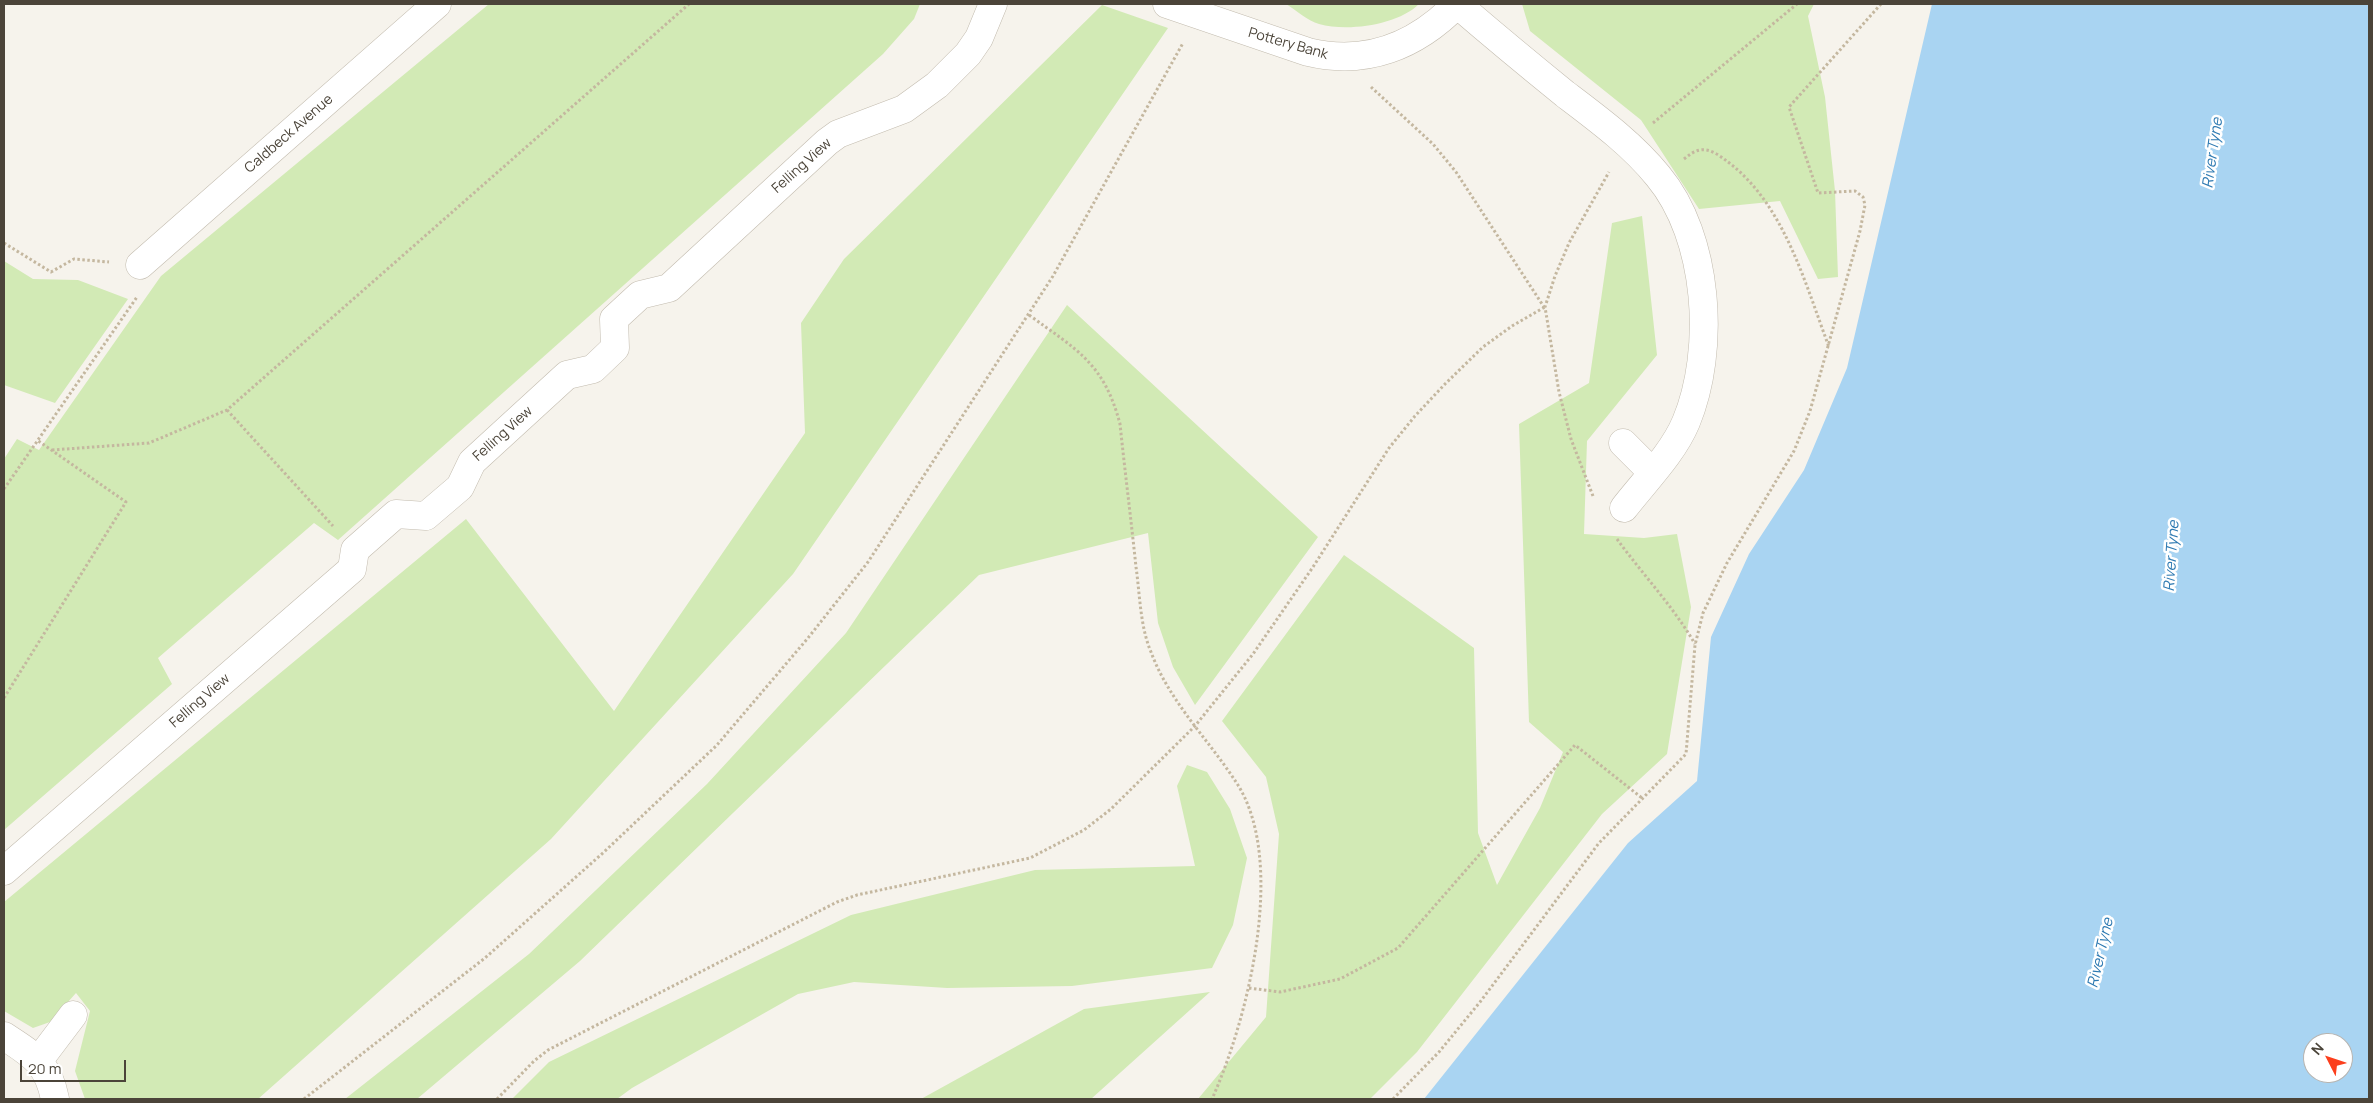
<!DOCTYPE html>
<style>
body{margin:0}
#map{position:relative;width:2373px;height:1103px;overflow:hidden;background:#f6f3ec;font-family:Manrope,sans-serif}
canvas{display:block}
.frame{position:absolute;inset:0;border:5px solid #4b4439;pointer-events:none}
.north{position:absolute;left:2303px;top:1033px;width:50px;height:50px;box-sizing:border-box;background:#fff;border:1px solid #b7b4b0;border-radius:50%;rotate:311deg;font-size:14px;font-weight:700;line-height:20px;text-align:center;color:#4b4439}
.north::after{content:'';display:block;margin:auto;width:18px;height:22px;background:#fc3f1d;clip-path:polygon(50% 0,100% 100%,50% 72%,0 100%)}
.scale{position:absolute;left:20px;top:1060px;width:106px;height:22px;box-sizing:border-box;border:2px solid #4b4439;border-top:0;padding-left:6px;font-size:15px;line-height:18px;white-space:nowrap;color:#4b4439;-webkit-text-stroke:4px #fff;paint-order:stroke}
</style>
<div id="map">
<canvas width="2373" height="1103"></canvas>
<div class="frame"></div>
<div class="north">N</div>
<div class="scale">20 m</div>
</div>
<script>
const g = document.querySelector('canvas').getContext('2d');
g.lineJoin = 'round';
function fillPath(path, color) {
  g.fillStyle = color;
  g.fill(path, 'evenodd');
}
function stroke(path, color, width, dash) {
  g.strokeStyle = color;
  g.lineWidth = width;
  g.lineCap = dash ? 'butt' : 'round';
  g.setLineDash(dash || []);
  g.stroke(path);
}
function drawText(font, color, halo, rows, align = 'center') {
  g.font = font + ' Manrope,sans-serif';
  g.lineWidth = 5;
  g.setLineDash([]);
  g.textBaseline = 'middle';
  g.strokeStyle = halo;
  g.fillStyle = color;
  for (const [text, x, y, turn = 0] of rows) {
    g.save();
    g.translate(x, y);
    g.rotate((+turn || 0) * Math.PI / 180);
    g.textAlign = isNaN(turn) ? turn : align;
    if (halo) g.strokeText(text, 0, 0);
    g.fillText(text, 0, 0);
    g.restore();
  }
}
fillPath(new Path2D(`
 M 489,4 L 920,4 L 914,19 L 883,54 L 338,540 L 314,523 L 158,658 L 172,684 L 4,830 L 4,459 L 17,439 L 39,450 L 161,276 Z
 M 1286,4 L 1419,4 C 1398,25 1348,32 1319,24 C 1308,21 1296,10 1286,4 Z
 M 1522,4 L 1814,4 L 1808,16 L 1825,97 L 1835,191 L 1838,277 L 1818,279 L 1780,201 L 1699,209 L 1641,120 L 1530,31 Z
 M 1102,5 L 1168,28 L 793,574 L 551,839 L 258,1099 L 85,1099 L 75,1071 L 90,1011 L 76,993 L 50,1022 L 33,1028 L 4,1011 L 4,902 L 466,519 L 614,711 L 805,433 L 801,323 L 844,259 Z
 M 1642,216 L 1657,355 L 1587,441 L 1584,534 L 1644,538 L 1677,534 L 1691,607 L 1667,754 L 1602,814 L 1417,1052 L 1370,1099 L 1198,1099 L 1266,1017 L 1279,834 L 1266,777 L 1222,721 L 1344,555 L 1474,648 L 1478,833 L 1497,885 L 1540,808 L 1563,752 L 1529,722 L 1519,424 L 1589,383 L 1612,223 Z
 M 4,261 L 33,279 L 78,280 L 128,299 L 55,403 L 4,385 Z
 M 1067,305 L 1318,537 L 1195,705 L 1173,667 L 1158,623 L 1148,533 L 979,575 L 580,961 L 417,1099 L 345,1099 L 529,954 L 707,784 L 846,633 Z
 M 1187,765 L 1207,772 L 1230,809 L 1247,858 L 1233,925 L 1212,968 L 1072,986 L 947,988 L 854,982 L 798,994 L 632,1088 L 617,1099 L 512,1099 L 549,1062 L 851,915 L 1035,870 L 1195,866 L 1177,786 Z
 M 1210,992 L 1091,1099 L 921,1099 L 1084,1009 Z`), '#d2eab5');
fillPath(new Path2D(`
 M 1932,4 L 2369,4 L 2369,1099 L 1424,1099 L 1628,843 L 1697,781 L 1711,637 L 1749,554 L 1804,470 L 1847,368 ZM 2313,1043 L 2343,1043 L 2343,1073 L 2313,1073 Z`), '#a9d4f2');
const minor = new Path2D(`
 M 1167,4 L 1308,52 C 1366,66 1416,46 1457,4
 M 1457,4 C 1493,35 1528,64 1565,94 C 1598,119 1632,144 1658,176 C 1709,237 1716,350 1686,422 C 1673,453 1645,481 1624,508
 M 140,265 L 437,4
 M 1623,443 L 1652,472
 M 4,871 L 352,569 L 355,550 L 396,514 L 426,516 L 460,487 L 472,462 L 567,375 L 593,369 L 615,348 L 614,319 L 640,295 L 669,288 L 827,142 L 838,134 L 904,109 L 937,85 L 968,54 L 979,38 L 993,4
 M 4,1036 C 33,1055 48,1063 55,1099
 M 39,1060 L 73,1015`);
stroke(minor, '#c2bbae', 29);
stroke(new Path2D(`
 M 1371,87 L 1433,144 L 1456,172 L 1544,307
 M 1653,123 L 1797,4
 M 1684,159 C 1689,155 1694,151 1700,150 C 1710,148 1720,156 1728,162 C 1784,204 1805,283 1829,347
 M 4,243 L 51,272 L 74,259 L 109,262
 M 1029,315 C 1077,350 1104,363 1120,424 C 1125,472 1131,519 1136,567 C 1140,595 1140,626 1151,652 C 1169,701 1208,739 1236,782 C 1288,860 1248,1019 1212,1099
 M 227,410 L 333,526
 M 52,450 L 149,443 L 227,410 L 689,4
 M 4,489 L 137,297
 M 1593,496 L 1571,439 L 1559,392 L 1545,307 L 1555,276 L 1569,243 L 1609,172
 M 1617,539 C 1643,575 1673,606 1695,644
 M 4,698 L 126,502 L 37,440
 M 1249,988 L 1280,992 L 1340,979 L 1398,948 L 1575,745 L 1642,798
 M 304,1099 L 485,958 L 604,852 L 717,745 L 808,638 L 868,562 L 1053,276 L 1183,43
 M 497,1099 L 534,1061 L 548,1050 L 837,902 L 857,895 L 1030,858 L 1084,830 L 1111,809 L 1195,726 L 1253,654 L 1313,567 L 1389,448 L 1415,416 L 1445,384 L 1483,347 L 1512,326 L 1545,307
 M 1393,1099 L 1439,1052 L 1480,1002 L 1599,843 L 1686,754 L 1695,645 L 1703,613 L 1727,563 L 1794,451 L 1810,411 L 1860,231 L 1865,205 L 1863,197 L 1855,191 L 1818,193 L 1789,107 L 1881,4`), '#c4b79f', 3, [2.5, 2.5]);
stroke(minor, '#fff', 28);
drawText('14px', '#4b4439', '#fff', [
 ["Pottery Bank",1288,44,16],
 ["Caldbeck Avenue",289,134,-41],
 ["Felling View",802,166,-42],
 ["Felling View",503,434,-42],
 ["Felling View",200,701,-41]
]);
drawText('italic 15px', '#2e7ab2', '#fff', [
 ["River Tyne",2213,153,-82],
 ["River Tyne",2172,556,-86],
 ["River Tyne",2101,953,-77]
]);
</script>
